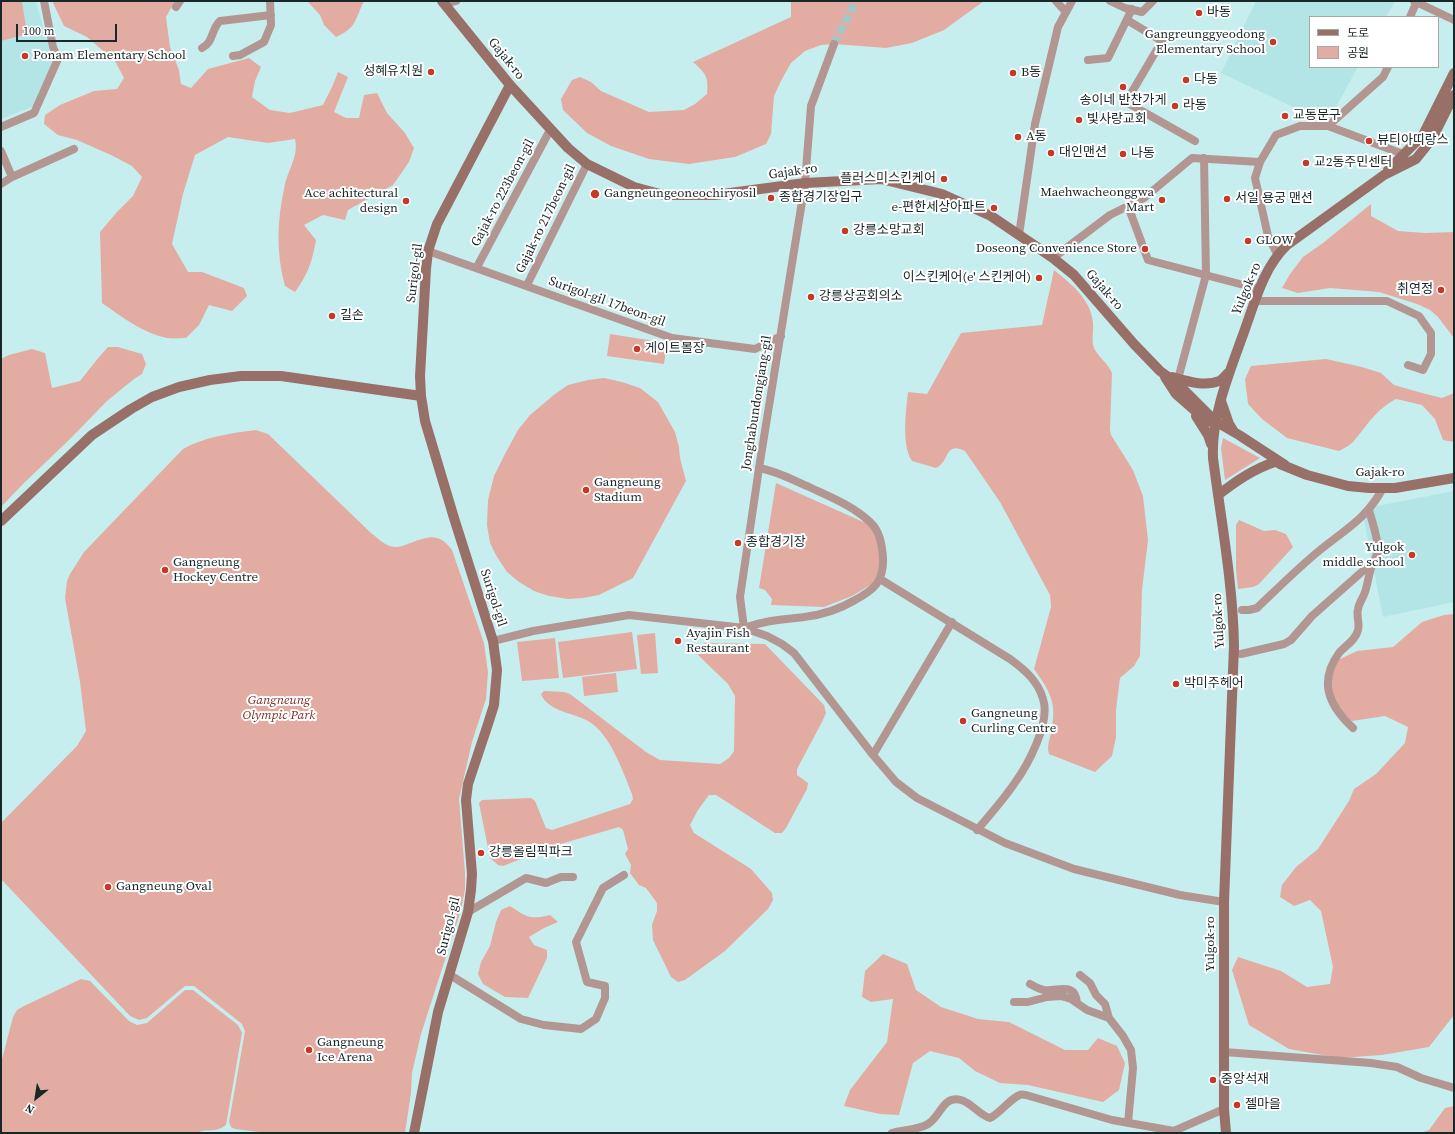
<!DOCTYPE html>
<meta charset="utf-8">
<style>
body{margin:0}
#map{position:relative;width:1455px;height:1134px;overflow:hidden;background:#c7eeef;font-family:"Source Serif 4","Noto Sans KR",serif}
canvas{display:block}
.frame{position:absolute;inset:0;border:2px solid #182728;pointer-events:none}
.legend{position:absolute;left:1309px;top:16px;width:130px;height:52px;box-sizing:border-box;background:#fff;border:1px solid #a3a9a9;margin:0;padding:5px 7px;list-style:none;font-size:12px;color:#182728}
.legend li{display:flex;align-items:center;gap:8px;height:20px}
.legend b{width:20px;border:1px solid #a3a9a9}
.north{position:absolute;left:16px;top:1078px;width:40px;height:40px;-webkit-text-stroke:3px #fff;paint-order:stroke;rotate:210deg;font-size:11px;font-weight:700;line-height:16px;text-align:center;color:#182728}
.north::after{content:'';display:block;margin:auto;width:14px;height:18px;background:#182728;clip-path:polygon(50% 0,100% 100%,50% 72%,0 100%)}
.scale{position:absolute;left:16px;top:24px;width:101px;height:18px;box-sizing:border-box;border:2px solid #182728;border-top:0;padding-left:5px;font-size:12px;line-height:14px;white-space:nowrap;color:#182728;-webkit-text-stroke:3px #fff;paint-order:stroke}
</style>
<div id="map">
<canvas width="1455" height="1134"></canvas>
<div class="frame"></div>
<ul class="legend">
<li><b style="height:5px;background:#997068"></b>도로</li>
<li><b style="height:11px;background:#e3aca2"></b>공원</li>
</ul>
<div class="north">N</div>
<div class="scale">100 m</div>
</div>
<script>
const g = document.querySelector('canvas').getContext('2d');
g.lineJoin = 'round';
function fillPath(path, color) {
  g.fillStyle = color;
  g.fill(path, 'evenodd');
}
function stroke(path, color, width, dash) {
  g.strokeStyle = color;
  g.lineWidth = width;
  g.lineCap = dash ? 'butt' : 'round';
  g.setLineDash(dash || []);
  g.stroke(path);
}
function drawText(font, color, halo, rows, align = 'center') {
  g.font = font + ' "Source Serif 4","Noto Sans KR",serif';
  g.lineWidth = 4;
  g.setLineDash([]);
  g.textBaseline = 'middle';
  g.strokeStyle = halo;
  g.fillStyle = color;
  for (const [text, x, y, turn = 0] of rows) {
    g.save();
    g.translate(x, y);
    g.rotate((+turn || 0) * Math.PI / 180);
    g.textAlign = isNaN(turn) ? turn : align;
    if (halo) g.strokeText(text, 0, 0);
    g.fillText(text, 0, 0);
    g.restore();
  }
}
fillPath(new Path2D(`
 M 1,1 L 36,1 L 53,63 L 34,106 L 1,119 Z
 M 1256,1 L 1395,1 L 1386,17 L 1310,17 L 1310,67 L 1358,67 L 1327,123 L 1221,73 Z
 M 1454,491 L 1454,602 L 1383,617 L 1362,509 Z`), '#b3e4e6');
fillPath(new Path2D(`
 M 1,1 L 22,1 L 27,34 L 1,41 Z
 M 53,1 L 175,1 L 166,17 L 170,47 L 179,70 L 181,84 L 191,88 L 208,69 L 249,58 L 261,67 L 255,81 L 252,97 L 270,110 L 290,113 L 323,105 L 332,87 L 338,72 L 348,77 L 334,112 L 346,118 L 359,118 L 364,95 L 377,93 L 387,113 L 405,133 L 414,148 L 409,162 L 393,185 L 348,210 L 345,220 L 323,215 L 304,225 L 316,240 C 312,262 308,274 295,292 L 285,286 C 276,253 277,222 284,189 C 287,170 299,158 295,139 L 268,143 L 228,137 L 195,155 L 183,194 L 172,244 L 188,272 L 202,272 L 244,288 L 247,296 L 232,311 L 209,305 L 199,325 L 186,338 C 180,338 173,339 167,338 C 143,333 122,317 102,303 L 100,232 L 117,212 L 133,196 L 142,177 L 132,166 L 111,155 L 77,140 L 58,135 L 44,124 L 45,115 L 60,105 L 94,91 L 117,89 L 124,78 L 115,61 L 87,37 L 64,26 L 53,3 Z
 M 307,1 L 364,1 C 355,19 357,28 336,37 L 324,25 L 320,15 Z
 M 791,1 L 984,1 L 944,30 L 912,43 L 886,48 L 834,44 L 821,45 L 805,51 L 791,63 L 782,79 L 774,96 L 771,134 L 766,144 L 735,157 L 689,164 L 649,159 L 611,146 L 587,133 L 563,110 L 561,99 L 572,80 L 580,77 L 591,82 L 601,91 L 649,112 L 684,110 L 695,104 L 707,94 C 709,76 705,73 693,62 L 791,17 Z
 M 1371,204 L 1371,216 L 1398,231 L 1425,233 L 1454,232 L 1454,338 L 1438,317 L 1430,310 L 1417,304 L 1379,292 L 1330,288 L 1298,293 L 1282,288 L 1290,274 L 1303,257 L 1323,243 Z
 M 1054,270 C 1071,284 1091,299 1093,323 C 1094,331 1091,340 1094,348 C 1098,357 1108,363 1112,373 L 1110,430 L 1111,435 L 1133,470 L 1143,496 L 1148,540 L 1142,590 L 1140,656 L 1134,666 L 1120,678 L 1116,710 L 1116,737 L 1112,756 L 1095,772 L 1049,754 C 1046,745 1051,737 1052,727 C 1057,701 1048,689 1034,669 L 1051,607 L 1050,595 L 1000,502 L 965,451 C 944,441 950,462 936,468 L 912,461 C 901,444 906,412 908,392 L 927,394 L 961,333 L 1042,325 Z
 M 610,334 L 667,343 L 664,364 L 607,356 Z
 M 108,347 L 118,347 L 142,354 L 146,364 L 142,374 L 134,379 L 107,401 L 70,439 L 25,482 L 1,507 L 1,359 L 9,355 L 32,349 L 45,353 L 52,388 L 80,381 L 99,357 Z
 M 1326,359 L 1362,367 L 1381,373 L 1394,385 L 1422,393 L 1442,398 L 1454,393 L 1454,442 L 1443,440 L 1435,419 L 1422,405 L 1396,399 C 1374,411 1368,425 1353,442 C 1349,446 1344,448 1339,451 L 1287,438 L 1262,419 L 1248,404 L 1245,379 L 1251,366 Z
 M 604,378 L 622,382 L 640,388 L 658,402 L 675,432 L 679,447 L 680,458 L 686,481 L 633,578 L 599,595 L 583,598 L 568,599 L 549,596 L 534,591 L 519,582 L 507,572 L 497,557 L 490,543 L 487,525 L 488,500 L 494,476 L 506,452 L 518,430 L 530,415 L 555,394 L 568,385 L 588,380 Z
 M 256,430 L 268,434 L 371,533 C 378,538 386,547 395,547 C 398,547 402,546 405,545 C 426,538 437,530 452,550 L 484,643 L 488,672 L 486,699 L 472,742 L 459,799 L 465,873 L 465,889 L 461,910 L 421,1034 L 412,1073 L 411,1093 L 405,1133 L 267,1133 L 235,1129 L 231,1127 L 229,1122 L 245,1031 L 242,1024 L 194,986 L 185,986 L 147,1018 L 139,1020 L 130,1016 L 1,879 L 1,823 L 77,746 L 86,731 L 80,682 L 65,598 L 67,581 L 70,574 L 84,552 L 183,449 C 204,437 231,433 256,430 Z
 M 1223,438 L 1260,458 L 1225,480 L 1221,448 Z
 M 776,483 L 870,525 L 877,541 L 880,559 L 878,573 L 872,584 L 852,596 L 824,607 L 771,605 L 772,599 L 765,590 L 759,588 Z
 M 1239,520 L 1264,531 L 1275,530 L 1286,534 L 1293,547 L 1259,584 L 1253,587 L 1238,589 L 1236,569 L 1236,525 Z
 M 1454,614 L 1454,1015 L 1429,1047 L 1382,1055 L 1339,1058 L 1289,1049 L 1249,1025 L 1232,970 L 1238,957 L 1281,971 L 1307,987 L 1330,984 L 1333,967 L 1321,911 L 1310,900 L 1294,906 L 1280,897 L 1282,885 L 1296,867 L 1318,849 L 1349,801 L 1354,789 L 1376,774 L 1405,743 L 1408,727 L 1385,716 L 1352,721 L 1331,707 L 1325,684 L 1336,661 L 1357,651 L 1393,647 L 1422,622 L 1444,615 Z
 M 632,632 L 637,669 L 563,678 L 558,642 Z
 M 655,633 L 658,673 L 641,674 L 637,635 Z
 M 555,638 L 559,678 L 522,681 L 517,642 Z
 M 705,643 L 765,644 L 824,705 L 826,713 L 822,722 L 797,769 L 797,775 L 808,783 L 807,789 L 786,828 L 782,833 L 775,833 L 716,795 L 709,795 L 698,810 L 690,825 L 694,833 L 751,869 L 772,893 L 773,900 L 768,909 L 725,951 L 685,980 L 678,982 L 671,977 L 653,940 L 652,925 L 657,911 L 657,903 L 646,888 L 639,885 L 630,873 L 631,865 L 625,854 L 628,849 L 623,830 L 619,827 L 557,845 L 503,866 L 498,865 L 490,858 L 479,803 L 482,800 L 531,798 L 535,801 L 546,828 L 552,830 L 630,804 L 633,799 L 632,794 C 623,772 610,733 588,721 C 574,713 547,711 541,694 L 544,691 L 564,692 L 570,694 L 646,752 L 660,760 L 720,764 L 729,758 L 734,751 L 735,696 L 728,684 L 698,655 L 698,650 Z
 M 616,673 L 618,692 L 584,696 L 582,677 Z
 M 510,906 C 527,917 530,920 550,915 L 558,922 L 544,928 L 529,937 L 534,945 L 547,950 L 547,958 L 528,998 L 505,997 L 483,984 L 478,974 L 481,962 L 490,946 L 496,922 L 501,910 Z
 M 883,954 L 907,964 L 916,990 L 941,1007 L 978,1019 L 1009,1022 L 1065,1050 L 1088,1050 L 1098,1038 L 1117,1046 L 1125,1063 L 1119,1090 L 1103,1102 L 1028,1085 L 1000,1083 L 975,1071 L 959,1058 L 930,1051 L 913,1063 L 899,1115 L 880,1114 L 844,1106 L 850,1090 L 887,1042 L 893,999 L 871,1002 L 862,997 L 865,971 Z
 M 81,979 L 90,981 L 129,1021 L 137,1025 L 147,1023 L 185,990 L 193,990 L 238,1025 L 242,1033 L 226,1125 C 214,1134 209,1127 197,1133 L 1,1133 L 1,1063 L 13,1017 L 17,1010 L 24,1006 Z
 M 1454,1106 L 1454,1133 L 1421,1133 L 1429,1130 L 1445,1108 Z`), '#e3aca2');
stroke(new Path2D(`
 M 834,44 L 856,1`), '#a4c6c7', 8, [8, 4]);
stroke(new Path2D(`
 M 1056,1 L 1066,12
 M 1110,1 L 1125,8 L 1142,12 L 1153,1
 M 1414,1 L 1454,20
 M 445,4 L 456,1
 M 176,7 L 180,1
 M 1410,17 L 1417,1
 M 1127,20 L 1162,41 L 1126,102 L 1195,141
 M 202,48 C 214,42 211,29 220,21 L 271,15
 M 233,56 L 240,55 L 264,42 L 271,25 L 270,1
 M 1088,60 L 1108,58 L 1132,9
 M 1328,126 L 1383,77 L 1388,67
 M 1,127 L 34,113 L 58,59 L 53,47 L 44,1
 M 1,151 L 12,177
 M 1260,162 L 1255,178 L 1268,236 L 1277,254
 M 1,184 L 12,177 L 74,149
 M 1128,206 L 1148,260 L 1259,289
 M 1019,235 L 1035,124 L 1058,27 L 1072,1
 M 428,251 L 672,338 L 755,349 L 781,336
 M 1053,258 L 1110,215 L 1144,198 L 1192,158 L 1260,162 L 1276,135 L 1300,126 L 1328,126 L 1403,154
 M 477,267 L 550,130
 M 527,285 L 587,164
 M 1255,301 L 1387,301 L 1419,316 L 1431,333 L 1431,354 L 1423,370 L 1408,365
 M 1178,379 L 1206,275 L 1204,158
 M 759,468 C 776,471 791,479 807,486 C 828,496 852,505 870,522 C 880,531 882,545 883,558 C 884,581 874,590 855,600 C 840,609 821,615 804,617 C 782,620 766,620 744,628 L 740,597 L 759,468 L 805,183 L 811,106 L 834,44
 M 880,579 L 1010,659 C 1025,670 1038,681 1043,699 C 1051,722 1028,765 1014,784 C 1003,800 990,815 977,830
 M 1242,610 L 1249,610 L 1257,608 C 1278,588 1298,568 1320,550 C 1346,529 1367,518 1383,488
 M 493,641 L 533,631 L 629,615 L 744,628 L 767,636 L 782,644 L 794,653 L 873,755 L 896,782 L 917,798 L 1005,843 L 1074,869 L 1180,895 L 1224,902
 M 1241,654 L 1284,644 L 1291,640 L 1312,616 L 1373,562
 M 1353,728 C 1329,706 1318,682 1339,653 C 1345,646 1356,640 1358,630 C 1360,623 1356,616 1358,609 C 1359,603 1363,598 1365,592 C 1368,583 1369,572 1373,563 C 1375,558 1378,555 1378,549 C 1378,539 1372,521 1369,510
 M 873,755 L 952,622
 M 468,912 L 526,878 L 546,883 L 561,877 L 573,877
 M 450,975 L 521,1019 L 544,1025 L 581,1029 L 596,1019 L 605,998 L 605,986 L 587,982 L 576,942 L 603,888 L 624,875
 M 1080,975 L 1090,983 L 1096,995 L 1105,1004 L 1109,1018
 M 1030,984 C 1034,986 1039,989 1044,990 C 1058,992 1075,981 1077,1003
 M 1014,1002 L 1028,1002 L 1047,997 L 1061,996 L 1071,999 L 1087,1010 L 1109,1018 L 1123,1036 L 1131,1050 L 1133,1068 L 1128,1123
 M 1224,1052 L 1371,1063 L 1397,1067 L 1421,1078 L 1454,1088
 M 892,1133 C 903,1130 918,1130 928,1124 C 941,1116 943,1095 961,1100 C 972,1103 979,1115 990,1118 C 999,1114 1012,1097 1020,1095 C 1022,1094 1024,1095 1026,1095 L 1112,1120 L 1174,1131 L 1224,1109`), '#b39691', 8);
stroke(new Path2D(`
 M 442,1 L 510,85 L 568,148 L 587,164 L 634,187 L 664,195 L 715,195 L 805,183 L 881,179 L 942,194 L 991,216 L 1053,258 L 1074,275 L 1134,344 L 1160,371 L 1178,384 L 1215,421 L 1239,435 L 1285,465
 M 1388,170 L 1423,135 L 1454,73
 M 1165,377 L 1176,394 L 1208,422
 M 1172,377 C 1186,381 1205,387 1219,381 C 1222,380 1225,376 1228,373
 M 1221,401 L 1229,424 L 1234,432
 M 1196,416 L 1208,435 L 1211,444
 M 1280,464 L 1307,475 L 1348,486 L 1369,488 L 1395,488 L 1454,478
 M 1218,495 C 1235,482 1253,469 1275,462
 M 1,521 L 92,435 L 131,409 L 152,397 L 179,387 L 210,380 L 241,376 L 281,376 L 421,396
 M 414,1133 L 438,1012 L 468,912 L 471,890 L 472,874 L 466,800 L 468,784 L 488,724 L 494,705 L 497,670 L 493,641 L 454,518 L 425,421 L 421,396 L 420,376 L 426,269 L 428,251 L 437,224 L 510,85
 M 1226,1133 L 1224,1109 L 1224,902 L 1234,646 C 1233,583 1221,520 1213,458 C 1211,416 1230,371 1244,332 C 1255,302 1263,268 1287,245 L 1384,175 L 1416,159 L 1432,139 L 1454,95`), '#997068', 10);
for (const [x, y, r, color] of [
 [1199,13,4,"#c63927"],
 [1273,42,4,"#c63927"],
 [25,56,4,"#c63927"],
 [431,72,4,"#c63927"],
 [1013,73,4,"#c63927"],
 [1186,80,4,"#c63927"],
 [1123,87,4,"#c63927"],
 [1175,106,4,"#c63927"],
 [1285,116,4,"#c63927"],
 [1079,120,4,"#c63927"],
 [1018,137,4,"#c63927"],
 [1369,141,4,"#c63927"],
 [1051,153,4,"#c63927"],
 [1123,154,4,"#c63927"],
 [1306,163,4,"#c63927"],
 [944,179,4,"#c63927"],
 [595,194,5,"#c63927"],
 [771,198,4,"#c63927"],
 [1227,199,4,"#c63927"],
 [1162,200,4,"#c63927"],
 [406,201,4,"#c63927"],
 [994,208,4,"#c63927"],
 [845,231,4,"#c63927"],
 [1248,241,4,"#c63927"],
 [1145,249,4,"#c63927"],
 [1039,278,4,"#c63927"],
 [1441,290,4,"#c63927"],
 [811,297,4,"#c63927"],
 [332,316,4,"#c63927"],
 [637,349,4,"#c63927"],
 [586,490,4,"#c63927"],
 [738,543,4,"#c63927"],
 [1412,555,4,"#c63927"],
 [165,570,4,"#c63927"],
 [678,641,4,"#c63927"],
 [1176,684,4,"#c63927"],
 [963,721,4,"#c63927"],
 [481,853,4,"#c63927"],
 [108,887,4,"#c63927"],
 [309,1050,4,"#c63927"],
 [1213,1080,4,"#c63927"],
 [1237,1105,4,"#c63927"]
]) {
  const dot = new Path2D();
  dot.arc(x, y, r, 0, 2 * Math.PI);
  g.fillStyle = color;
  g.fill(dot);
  stroke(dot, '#fff', 1.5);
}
drawText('13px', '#182728', '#fff', [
 ["바동",1207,13],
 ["Gangreunggyeodong",1265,35,"right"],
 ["Elementary School",1265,50,"right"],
 ["Ponam Elementary School",33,56],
 ["성혜유치원",423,72,"right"],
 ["B동",1021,73],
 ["다동",1194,80],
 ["송이네 반찬가게",1123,101,"center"],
 ["라동",1183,106],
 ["교동문구",1293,116],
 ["빛사랑교회",1087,120],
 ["A동",1026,137],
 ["뷰티아띠랑스",1377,141],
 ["대인맨션",1059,153],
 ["나동",1131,154],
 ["교2동주민센터",1314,163],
 ["플러스미스킨케어",936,179,"right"],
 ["Maehwacheonggwa",1154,193,"right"],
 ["Mart",1154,208,"right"],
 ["Ace achitectural",398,194,"right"],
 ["design",398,209,"right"],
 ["Gangneungeoneochiryosil",604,194],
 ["종합경기장입구",779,198],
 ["서일 용궁 맨션",1235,199],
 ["e-편한세상아파트",986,208,"right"],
 ["강릉소망교회",853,231],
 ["GLOW",1256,241],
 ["Doseong Convenience Store",1137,249,"right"],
 ["이스킨케어(e' 스킨케어)",1031,278,"right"],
 ["취연정",1433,290,"right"],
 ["강릉상공회의소",819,297],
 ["길손",340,316],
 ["게이트볼장",645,349],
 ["Gangneung",594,483],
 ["Stadium",594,498],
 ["종합경기장",746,543],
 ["Yulgok",1404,548,"right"],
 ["middle school",1404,563,"right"],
 ["Gangneung",173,563],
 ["Hockey Centre",173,578],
 ["Ayajin Fish",686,634],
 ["Restaurant",686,649],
 ["박미주헤어",1184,684],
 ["Gangneung",971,714],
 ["Curling Centre",971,729],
 ["강릉올림픽파크",489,853],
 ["Gangneung Oval",116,887],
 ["Gangneung",317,1043],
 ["Ice Arena",317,1058],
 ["중앙석재",1221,1080],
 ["젤마을",1245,1105]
], 'left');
drawText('13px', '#182728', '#fff', [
 ["Gajak-ro",506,59,51],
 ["Gajak-ro",793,172,-8],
 ["Gajak-ro 223beon-gil",503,193,-62],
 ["Gajak-ro 217beon-gil",546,219,-64],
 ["Surigol-gil",415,273,-83],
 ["Yulgok-ro",1247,289,-67],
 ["Gajak-ro",1104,290,49],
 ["Surigol-gil 17beon-gil",607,302,20],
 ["Jonghabundongjang-gil",757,403,-81],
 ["Gajak-ro",1380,473],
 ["Surigol-gil",493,598,72],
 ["Yulgok-ro",1219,621,-93],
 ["Surigol-gil",449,926,-76],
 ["Yulgok-ro",1211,944,-90]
]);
drawText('italic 13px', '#7a2e22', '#fff', [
 ["Gangneung",279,701],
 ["Olympic Park",279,716]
]);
</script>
